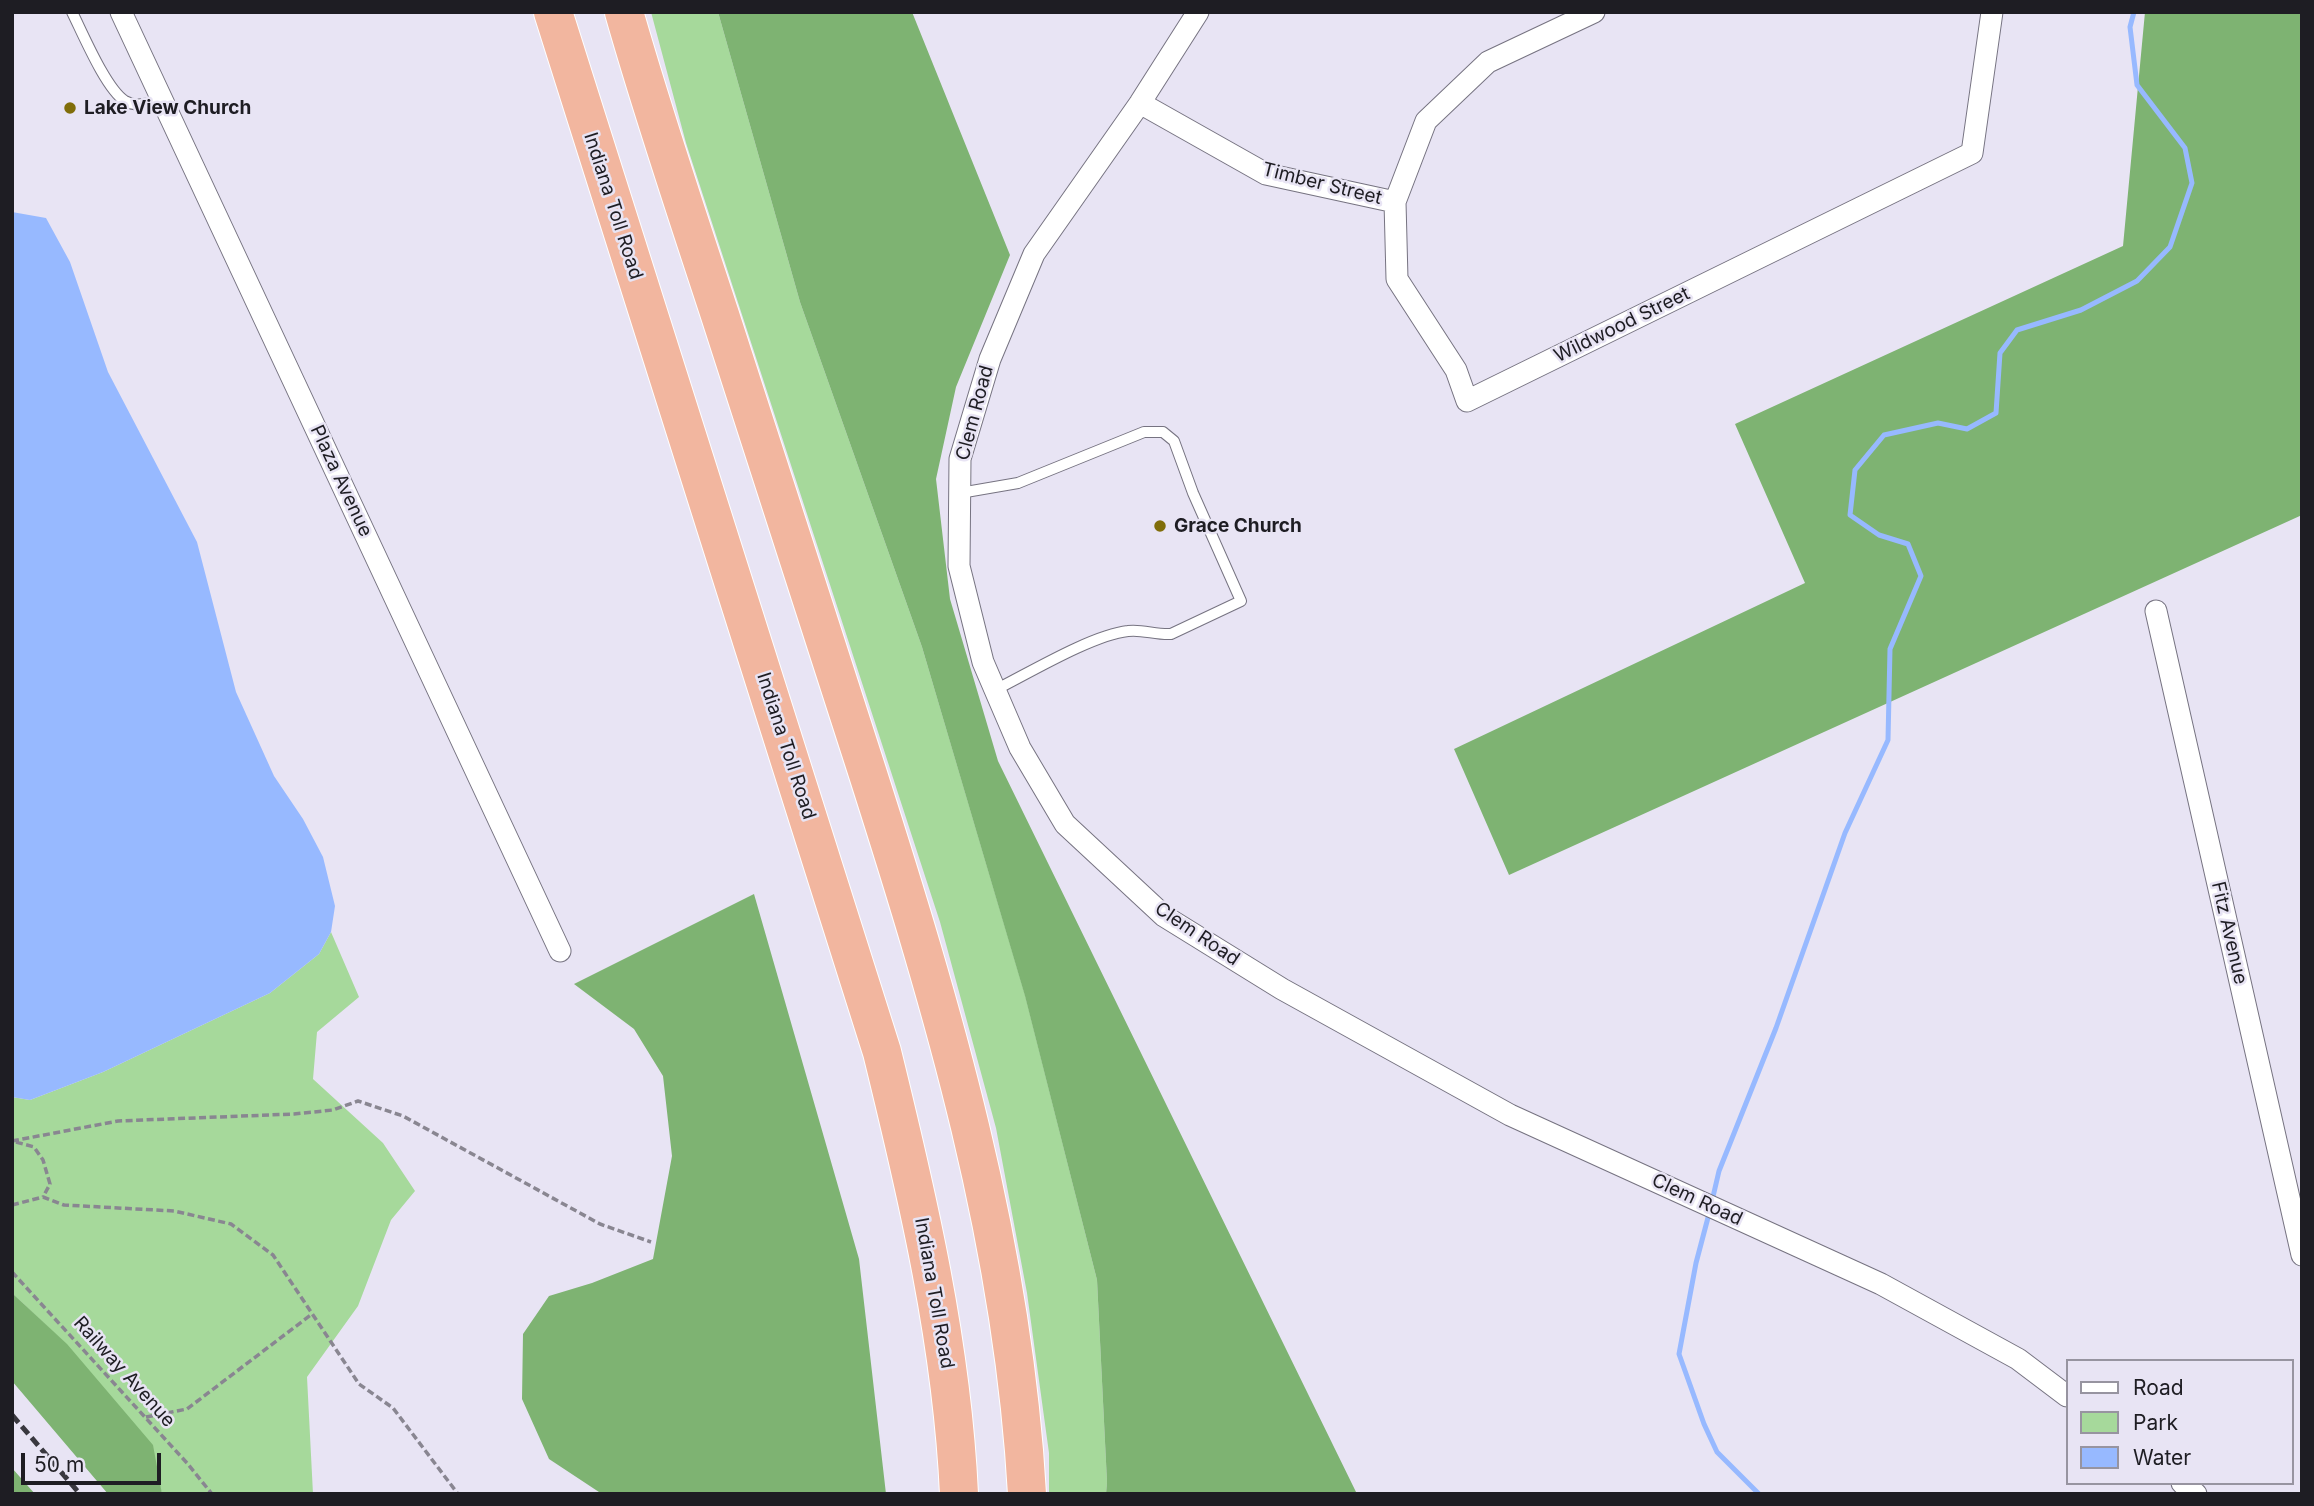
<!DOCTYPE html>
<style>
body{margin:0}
#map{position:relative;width:2314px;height:1506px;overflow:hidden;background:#e8e4f4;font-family:Inter,sans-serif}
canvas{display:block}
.frame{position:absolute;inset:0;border:14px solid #1e1d23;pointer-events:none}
.legend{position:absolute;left:2066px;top:1359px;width:228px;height:126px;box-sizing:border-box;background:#e8e4f4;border:2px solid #9794a0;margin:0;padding:9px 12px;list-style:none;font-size:21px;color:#1e1d23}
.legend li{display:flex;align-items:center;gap:14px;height:35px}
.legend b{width:35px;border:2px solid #9794a0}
.scale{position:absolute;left:21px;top:1453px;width:140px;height:32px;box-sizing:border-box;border:4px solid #1e1d23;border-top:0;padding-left:9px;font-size:21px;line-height:24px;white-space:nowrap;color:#1e1d23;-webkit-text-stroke:5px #e8e4f4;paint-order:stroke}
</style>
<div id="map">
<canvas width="2314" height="1506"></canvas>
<div class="frame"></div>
<ul class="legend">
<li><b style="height:9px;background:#fff"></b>Road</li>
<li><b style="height:19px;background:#a6d99b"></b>Park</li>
<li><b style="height:19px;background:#97b9ff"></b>Water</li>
</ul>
<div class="scale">50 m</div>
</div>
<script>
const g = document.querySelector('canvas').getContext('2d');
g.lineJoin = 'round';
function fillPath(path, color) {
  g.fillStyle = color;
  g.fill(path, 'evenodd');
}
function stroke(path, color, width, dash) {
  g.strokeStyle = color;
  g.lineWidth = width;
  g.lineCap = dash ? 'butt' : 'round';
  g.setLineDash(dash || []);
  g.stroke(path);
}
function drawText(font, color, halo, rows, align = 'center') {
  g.font = font + ' Inter,sans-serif';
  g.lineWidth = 5;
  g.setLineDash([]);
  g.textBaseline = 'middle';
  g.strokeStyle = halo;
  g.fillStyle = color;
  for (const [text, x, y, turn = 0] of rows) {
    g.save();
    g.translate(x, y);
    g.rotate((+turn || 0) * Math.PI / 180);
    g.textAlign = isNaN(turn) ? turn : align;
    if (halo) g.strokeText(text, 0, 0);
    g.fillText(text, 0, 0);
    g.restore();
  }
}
fillPath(new Path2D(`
 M 651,12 L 718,12 L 800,302 L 922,647 L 1025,995 L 1097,1280 L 1107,1482 L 1106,1494 L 1049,1494 L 1049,1453 L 1027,1293 L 996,1128 L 940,922 L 686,143 Z
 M 331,932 L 359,997 L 317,1032 L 313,1079 L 383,1143 L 415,1191 L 391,1220 L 358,1306 L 307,1377 L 313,1494 L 162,1494 L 159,1483 L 67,1345 L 12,1293 L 12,1097 L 30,1100 L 103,1072 L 270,993 L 319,954 Z`), '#a6d99b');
fillPath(new Path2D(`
 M 718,12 L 912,12 L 1010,255 L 956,387 L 936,479 L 950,599 L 998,761 L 1357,1494 L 1106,1494 L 1107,1482 L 1097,1280 L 1025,996 L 922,647 L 800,302 Z
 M 2145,12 L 2302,12 L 2302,515 L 1509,875 L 1454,749 L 1805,583 L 1735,424 L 2123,246 Z
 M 754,894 L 859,1259 L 886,1494 L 602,1494 L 549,1459 L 522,1399 L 523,1334 L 549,1296 L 592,1283 L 653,1259 L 672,1156 L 663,1076 L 634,1029 L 574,984 Z
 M 12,1293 L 67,1344 L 153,1445 L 162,1494 L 108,1494 L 12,1381 Z
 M 12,1468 L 35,1494 L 12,1494 Z`), '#7eb372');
fillPath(new Path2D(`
 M 12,212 L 46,218 L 70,262 L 108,372 L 197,542 L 236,692 L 274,776 L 303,819 L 323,857 L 335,906 L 331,932 L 319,954 L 270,993 L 103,1072 L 30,1100 L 12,1097 Z`), '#97b9ff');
stroke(new Path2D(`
 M 1712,1201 L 1719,1171 L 1776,1028 L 1845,833 L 1888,740 L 1890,649 L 1921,576 L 1908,544 L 1879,535 L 1850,515 L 1855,470 L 1884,435 L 1938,423 L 1967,429 L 1996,413 L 2000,353 L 2017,330 L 2081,310 L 2137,281 L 2170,247 L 2192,183 L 2185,148 L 2137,85 L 2130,27 L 2134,12
 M 1710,1210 L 1696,1263 L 1679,1354 L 1704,1424 L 1717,1452 L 1759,1494`), '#97b9ff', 5);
const lane = new Path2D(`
 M 72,12 C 83,34 106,89 125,101 C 137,108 150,103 162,98
 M 960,493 L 1018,483 L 1144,432 L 1163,432 L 1174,441 L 1193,493 L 1241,601 L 1171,634 C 1156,635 1142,629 1128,631 C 1092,635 1029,673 995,690`);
const street = new Path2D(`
 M 121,12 L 560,951
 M 1198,12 L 1140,103 L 1034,254 L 990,359 L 960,459 L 959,566 L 983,662 L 1020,748 L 1065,824 L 1164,916 L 1282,989 L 1510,1115 L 1881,1284 L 2018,1359 L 2067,1396
 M 1594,12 L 1488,62 L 1426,121 L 1395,202 L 1397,279 L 1456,370 L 1467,401 L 1972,153 L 1992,12
 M 1140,103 L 1266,174 L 1395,202
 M 2156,611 L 2302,1255
 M 2182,1483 L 2196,1494`);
const highway = new Path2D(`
 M 553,12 L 882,1052 C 918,1198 952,1344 959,1494
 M 624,12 C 653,114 687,214 720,315 C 769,467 818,619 867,771 C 943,1009 1013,1243 1027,1494`);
stroke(lane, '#767381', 12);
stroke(street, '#767381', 23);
stroke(highway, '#fff', 40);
stroke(new Path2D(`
 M 12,1141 L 118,1121 L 294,1114 L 333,1110 L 358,1101 L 403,1116 L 600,1224 L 651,1242
 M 16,1142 L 34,1147 L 43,1160 L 50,1184 L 43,1197
 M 12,1205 L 43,1197 L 64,1205 L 174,1211 L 231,1224 L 273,1255 L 359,1384 L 393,1408 L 458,1494
 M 12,1272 L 187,1463 L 212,1494
 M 146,1417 L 187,1409 L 312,1314`), '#898691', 3.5, [7, 3.5]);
stroke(lane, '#fff', 10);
stroke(street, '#fff', 21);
stroke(highway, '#f2b69f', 38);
stroke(new Path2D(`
 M 12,1415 L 80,1494`), '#39383f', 5, [10, 5]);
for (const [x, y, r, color] of [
 [70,108,7,"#806d09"],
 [1160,526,7,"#806d09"]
]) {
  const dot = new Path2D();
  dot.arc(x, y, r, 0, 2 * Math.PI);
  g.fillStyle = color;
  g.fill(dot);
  stroke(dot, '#e8e4f4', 2.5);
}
drawText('bold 19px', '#1e1d23', '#e8e4f4', [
 ["Lake View Church",84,108],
 ["Grace Church",1174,526]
], 'left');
drawText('19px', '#1e1d23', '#e8e4f4', [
 ["Timber Street",1322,184,14],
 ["Indiana Toll Road",613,206,72],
 ["Wildwood Street",1622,325,-26],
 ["Clem Road",975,413,-75],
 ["Plaza Avenue",341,481,65],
 ["Indiana Toll Road",786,746,72],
 ["Fitz Avenue",2229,933,77],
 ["Clem Road",1197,934,34],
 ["Clem Road",1697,1200,25],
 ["Indiana Toll Road",934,1293,80],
 ["Railway Avenue",124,1372,48]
]);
</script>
